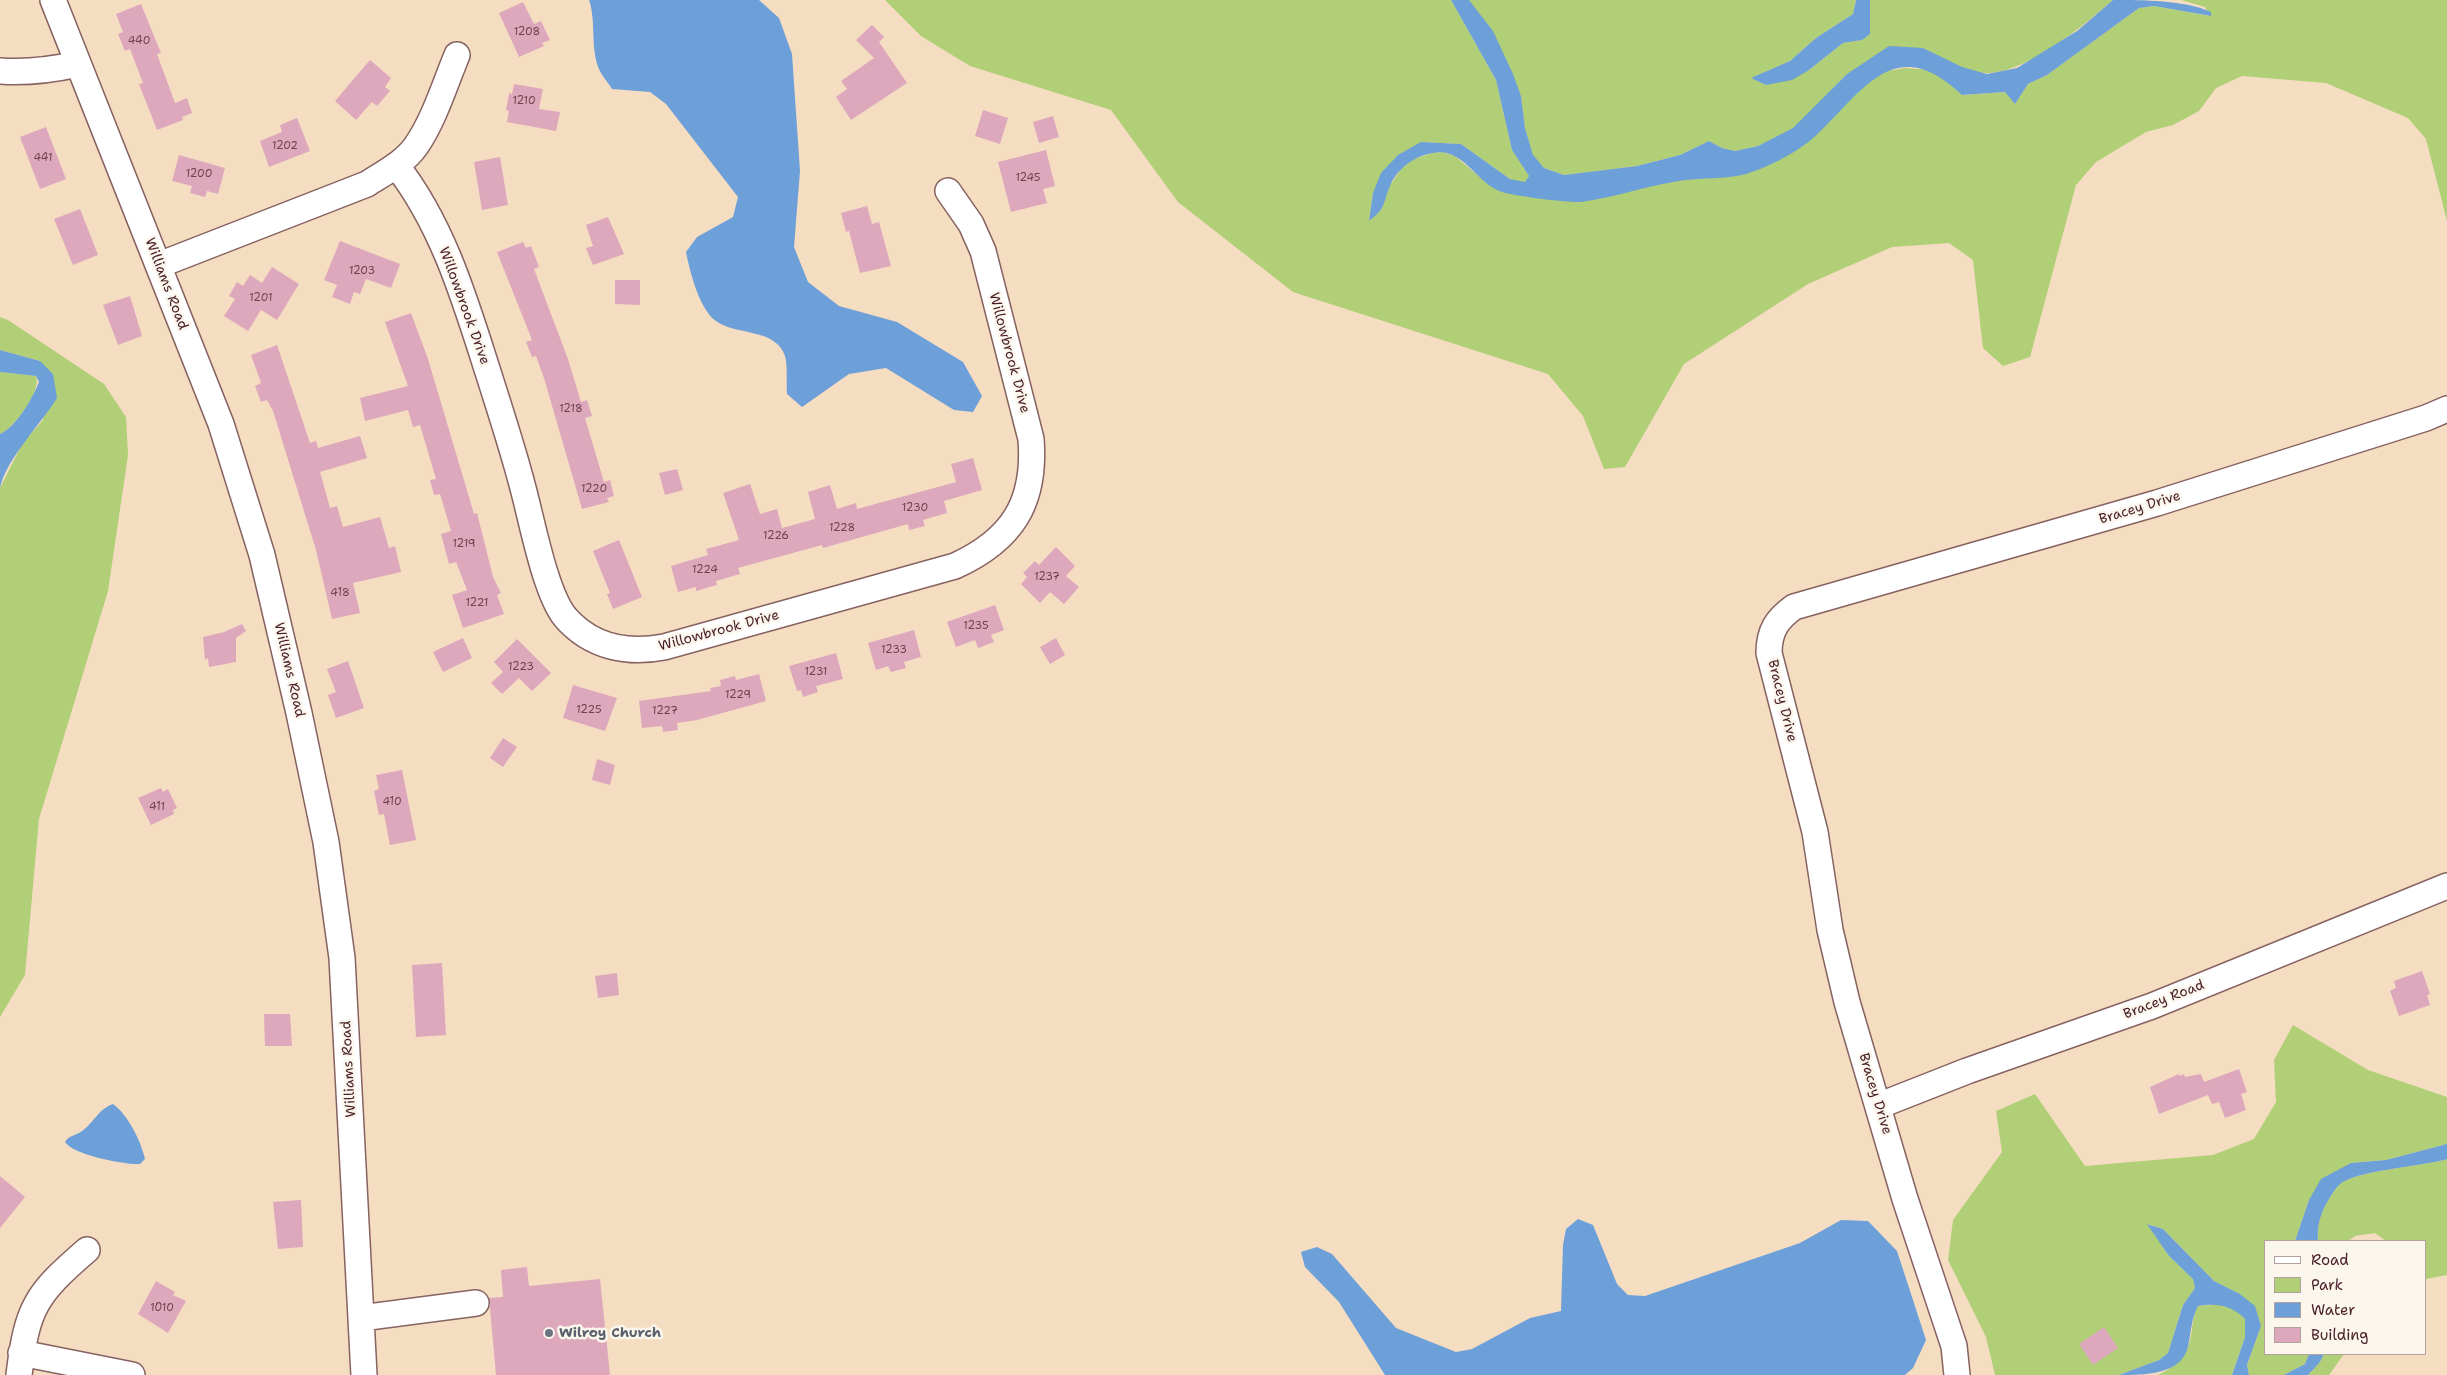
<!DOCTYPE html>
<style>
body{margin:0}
#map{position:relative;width:2447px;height:1375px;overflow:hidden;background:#f5ddc2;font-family:"Shantell Sans",sans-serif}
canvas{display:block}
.legend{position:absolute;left:2264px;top:1240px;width:162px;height:115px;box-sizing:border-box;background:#fbf7ec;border:1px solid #b4a19f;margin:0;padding:6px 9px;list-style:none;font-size:15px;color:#4a1f2b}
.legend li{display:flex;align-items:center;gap:10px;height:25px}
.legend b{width:25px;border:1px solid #b4a19f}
</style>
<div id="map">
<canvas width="2447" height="1375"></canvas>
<ul class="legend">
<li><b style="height:6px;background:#fff"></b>Road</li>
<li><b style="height:14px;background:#b0cf76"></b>Park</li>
<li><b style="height:14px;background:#6d9fd8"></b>Water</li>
<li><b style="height:14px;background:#dda8bc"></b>Building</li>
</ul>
</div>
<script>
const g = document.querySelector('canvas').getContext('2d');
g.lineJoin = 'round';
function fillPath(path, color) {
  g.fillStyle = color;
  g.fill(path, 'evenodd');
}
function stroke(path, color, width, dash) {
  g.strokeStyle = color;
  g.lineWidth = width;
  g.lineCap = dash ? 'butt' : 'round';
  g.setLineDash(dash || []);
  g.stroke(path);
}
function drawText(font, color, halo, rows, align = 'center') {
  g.font = font + ' "Shantell Sans",sans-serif';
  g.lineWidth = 5;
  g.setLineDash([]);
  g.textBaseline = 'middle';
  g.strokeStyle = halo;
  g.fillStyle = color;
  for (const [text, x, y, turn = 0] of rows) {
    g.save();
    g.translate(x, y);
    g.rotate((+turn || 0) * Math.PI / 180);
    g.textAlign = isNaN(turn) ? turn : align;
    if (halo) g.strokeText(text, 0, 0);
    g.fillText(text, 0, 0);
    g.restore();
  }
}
fillPath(new Path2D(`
 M 885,0 L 1451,0 L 1496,80 L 1512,150 L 1529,176 L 1525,183 L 1510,179 L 1461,144 L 1421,142 L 1373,193 L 1369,221 L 1381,210 L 1390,185 L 1402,168 L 1414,159 L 1432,153 L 1443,152 L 1455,156 L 1489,185 L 1502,192 L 1741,175 L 1810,140 L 1871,79 L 1888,71 L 1905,68 L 1929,70 L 1944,78 L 1962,95 L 2006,92 L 2015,104 L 2028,84 L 2047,75 L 2139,8 L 2154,6 L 2210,16 L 2205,7 L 2181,0 L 2447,0 L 2447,221 L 2426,139 L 2408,118 L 2326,83 L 2242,76 L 2216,88 L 2199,111 L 2173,125 L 2146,132 L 2096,162 L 2076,185 L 2030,357 L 2003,366 L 1983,348 L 1973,260 L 1949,243 L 1892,247 L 1808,284 L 1684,364 L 1625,467 L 1604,469 L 1583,416 L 1548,374 L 1293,292 L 1178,202 L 1111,110 L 970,66 L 921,36 Z
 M 1469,0 L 1856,0 L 1853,14 L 1816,38 L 1790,61 L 1752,78 L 1766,85 L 1809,70 L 1843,43 L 1862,40 L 1870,34 L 1870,0 L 2113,0 C 2083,26 2028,72 1988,73 C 1966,74 1942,57 1923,48 L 1847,74 L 1794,128 L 1758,146 L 1735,151 L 1722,148 L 1709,141 L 1680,155 L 1637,166 L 1564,175 L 1544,168 L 1533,156 L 1525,128 L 1521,96 Z
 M 0,317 L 8,320 L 104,384 L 126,417 L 128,455 L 108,591 L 39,819 L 25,975 L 0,1017 L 0,488 L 22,444 L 43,420 L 40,361 L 0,350 Z
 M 0,372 L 36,376 C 42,391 14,428 0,434 Z
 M 2293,1025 L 2368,1070 L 2447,1097 L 2447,1144 L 2386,1160 L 2351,1163 L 2309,1200 L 2295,1241 L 2266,1241 L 2266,1354 L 2309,1354 L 2305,1364 L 2284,1375 L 2249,1375 L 2247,1365 L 2261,1326 L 2240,1294 L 2214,1281 L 2163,1229 L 2148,1224 L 2169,1256 L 2193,1279 L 2195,1288 L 2183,1305 L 2168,1353 L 2159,1360 L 2119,1375 L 1995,1375 L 1986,1337 L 1948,1260 L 1953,1220 L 2002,1152 L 1996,1111 L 2035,1094 L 2085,1166 L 2213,1155 L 2254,1139 L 2276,1102 L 2274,1060 Z
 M 2447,1159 L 2447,1275 L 2426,1279 L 2426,1241 L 2386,1241 L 2375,1233 L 2355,1236 L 2348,1241 L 2318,1241 C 2317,1228 2319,1220 2324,1208 C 2328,1201 2333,1191 2339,1185 C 2354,1170 2422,1167 2447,1159 Z
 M 2218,1304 L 2236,1310 L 2245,1319 L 2245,1337 L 2232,1375 L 2157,1375 C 2168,1371 2184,1360 2188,1347 C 2193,1333 2191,1320 2198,1306 Z
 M 2324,1354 L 2344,1354 L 2329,1375 L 2308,1375 L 2320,1362 Z`), '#b0cf76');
fillPath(new Path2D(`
 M 589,0 L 759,0 L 779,18 L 792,54 L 800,171 L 794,247 L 808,282 L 839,306 L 897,322 L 963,362 L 982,396 L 973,412 L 954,410 L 886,368 L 849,374 L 802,407 L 787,394 C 786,382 788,367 785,356 C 776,329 739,335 719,323 C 700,313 690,272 686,252 L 697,237 L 733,217 L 738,197 L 666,104 L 650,92 L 612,89 C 609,84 604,78 601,73 C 589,51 597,23 589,0 Z
 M 1451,0 L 1469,0 L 1493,31 L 1513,74 L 1521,96 L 1525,128 L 1533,155 L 1544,168 L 1564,175 L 1637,166 L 1680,155 L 1709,141 L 1722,148 L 1735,151 L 1758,146 L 1793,128 L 1847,74 L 1889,46 L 1923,48 L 1962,67 L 1987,74 L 2017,68 L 2077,31 L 2113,0 C 2143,0 2185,0 2211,12 L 2211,16 L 2154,6 L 2139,8 L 2047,75 L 2028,84 L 2015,104 L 2005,92 L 1962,95 C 1893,29 1862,94 1812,139 C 1796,153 1763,170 1742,175 C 1723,179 1703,178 1685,180 C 1650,185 1616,197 1581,202 C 1570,203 1514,196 1502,192 C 1476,184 1464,147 1433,153 C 1414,156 1397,169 1390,186 C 1386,194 1385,205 1380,211 C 1377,215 1372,218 1369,221 L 1373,193 L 1381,173 L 1398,155 L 1421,142 L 1461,144 L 1510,179 L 1525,182 L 1529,176 L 1512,150 L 1496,80 Z
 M 1856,0 L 1870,0 L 1870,34 L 1862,40 L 1843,43 L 1809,70 L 1792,80 L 1766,85 L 1751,78 L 1790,61 L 1816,38 L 1853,14 Z
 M 0,350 L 40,361 L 53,374 L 57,398 C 41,424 6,459 0,488 L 0,434 C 17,426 32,399 39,382 L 36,376 L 0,372 Z
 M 113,1104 C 128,1115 141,1141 145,1159 L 140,1164 C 125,1165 73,1155 65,1142 C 69,1135 76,1136 82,1131 C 94,1123 98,1109 113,1104 Z
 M 2447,1144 L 2447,1159 C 2422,1167 2354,1170 2339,1185 C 2333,1191 2328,1201 2324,1208 C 2319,1220 2317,1228 2318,1241 L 2295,1241 L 2309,1200 L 2321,1179 L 2351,1163 L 2386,1160 Z
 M 1578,1219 L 1593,1225 L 1617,1284 L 1628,1295 L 1645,1296 L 1800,1243 L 1841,1220 L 1868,1221 L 1897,1251 L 1926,1340 L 1913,1368 L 1905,1375 L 1385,1375 L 1339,1302 L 1305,1267 L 1301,1252 L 1317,1247 L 1332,1254 L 1396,1328 L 1456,1352 L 1472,1349 L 1530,1318 L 1561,1311 L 1563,1245 L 1566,1229 Z
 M 2147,1224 L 2163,1229 L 2214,1281 L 2240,1294 L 2255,1306 L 2261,1326 L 2247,1365 L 2249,1375 L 2232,1375 L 2245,1337 L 2245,1319 C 2231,1305 2217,1303 2198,1306 C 2191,1320 2191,1332 2188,1347 C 2181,1375 2144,1375 2119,1375 L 2159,1360 L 2168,1353 L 2183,1305 L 2195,1288 L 2193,1279 L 2169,1256 Z
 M 2309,1354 L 2324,1354 L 2320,1362 L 2308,1375 L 2284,1375 L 2305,1364 Z`), '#6d9fd8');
fillPath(new Path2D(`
 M 523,2 L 534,24 L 541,21 L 550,40 L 542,43 L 544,46 L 519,57 L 499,13 Z
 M 141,4 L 161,53 L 157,54 L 175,103 L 187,98 L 192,113 L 182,117 L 183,120 L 157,130 L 139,84 L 143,83 L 130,49 L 125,51 L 118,34 L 123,32 L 116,14 Z
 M 872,25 L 884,37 L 879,42 L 907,83 L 851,120 L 836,97 L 847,89 L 841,81 L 874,58 L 856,40 Z
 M 370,60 L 391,78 L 385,87 L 390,91 L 377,106 L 372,102 L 356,120 L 335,101 Z
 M 514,84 L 543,89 L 539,109 L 560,112 L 556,131 L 507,122 L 509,111 L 506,110 L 509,93 L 512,94 Z
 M 983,110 L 1008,118 L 1000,144 L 975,136 Z
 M 1053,116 L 1059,137 L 1039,143 L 1033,122 Z
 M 297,118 L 310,151 L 269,167 L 260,141 L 282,132 L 280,125 Z
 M 46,127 L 66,179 L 40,189 L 20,137 Z
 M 1046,150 L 1055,186 L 1043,189 L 1047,203 L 1011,212 L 998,162 Z
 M 179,155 L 225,168 L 218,194 L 207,191 L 205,197 L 190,193 L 192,186 L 172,181 Z
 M 500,157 L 508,205 L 482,210 L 474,162 Z
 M 867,206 L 872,224 L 879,222 L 891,266 L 860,273 L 849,231 L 846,232 L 841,213 Z
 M 80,209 L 98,255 L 73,265 L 54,219 Z
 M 608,217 L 624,254 L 593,265 L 586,248 L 593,246 L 586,225 Z
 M 340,241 L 400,264 L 391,288 L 366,279 L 360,294 L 354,292 L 350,304 L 332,297 L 337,285 L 324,280 Z
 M 523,242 L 526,248 L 531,246 L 539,267 L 534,269 L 568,359 L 581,402 L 587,400 L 592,416 L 585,418 L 604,482 L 610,480 L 614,496 L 607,498 L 609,502 L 582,509 L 544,378 L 536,356 L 532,357 L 526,342 L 532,340 L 497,252 Z
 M 272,267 L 299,284 L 277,320 L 261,310 L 248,331 L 224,316 L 235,299 L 229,296 L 237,282 L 243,286 L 250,275 L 262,283 Z
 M 615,280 L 640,280 L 640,305 L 615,304 Z
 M 130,296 L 142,336 L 118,345 L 103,305 Z
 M 411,313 L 428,359 L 474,514 L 477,513 L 493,577 L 501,593 L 497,595 L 504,614 L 463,628 L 452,595 L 467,590 L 456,562 L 449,564 L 441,534 L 451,531 L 440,494 L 434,495 L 430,480 L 436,479 L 420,425 L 413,427 L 408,410 L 365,421 L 360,398 L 408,386 L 385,322 Z
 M 277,345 L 310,443 L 316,441 L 318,448 L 360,436 L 367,458 L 320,472 L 330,508 L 337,506 L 343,527 L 380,517 L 389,548 L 395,546 L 401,572 L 353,583 L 360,613 L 332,619 L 316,550 L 273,411 L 267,400 L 261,402 L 255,386 L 261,383 L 251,355 Z
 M 973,458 L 982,490 L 944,501 L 947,513 L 923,520 L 925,526 L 909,530 L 908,524 L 823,548 L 822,545 L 738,568 L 740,574 L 716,581 L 717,585 L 696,591 L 696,587 L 678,592 L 671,566 L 708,555 L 706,549 L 739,540 L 723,493 L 750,484 L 760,514 L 777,509 L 782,528 L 815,519 L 808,492 L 830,485 L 837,509 L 856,503 L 857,509 L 956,482 L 951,464 Z
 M 677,469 L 683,490 L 665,495 L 659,473 Z
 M 619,540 L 642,597 L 613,609 L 607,594 L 610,593 L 593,551 Z
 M 1056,547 L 1075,566 L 1066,576 L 1079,587 L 1064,604 L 1050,592 L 1040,603 L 1021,584 L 1027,577 L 1023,573 L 1035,561 L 1039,565 Z
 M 995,605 L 1004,630 L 991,635 L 994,642 L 978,648 L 975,640 L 956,647 L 947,622 Z
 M 242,624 L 246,631 L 236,638 L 236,662 L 209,667 L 208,658 L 205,660 L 203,637 L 224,632 Z
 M 914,630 L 921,657 L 904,662 L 906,668 L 891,672 L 888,666 L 876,670 L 868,643 Z
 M 463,638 L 472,658 L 443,672 L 433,652 Z
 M 1056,638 L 1065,655 L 1050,664 L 1040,647 Z
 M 517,639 L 551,673 L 532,691 L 519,678 L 502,694 L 491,683 L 503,672 L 494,662 Z
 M 836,653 L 843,679 L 816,686 L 818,692 L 803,697 L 801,690 L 797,691 L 789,666 Z
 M 348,661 L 364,708 L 336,718 L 328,695 L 336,692 L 327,669 Z
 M 759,674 L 766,701 L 697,720 L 677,723 L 678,730 L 663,732 L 662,726 L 642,728 L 639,701 L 711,691 L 710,688 L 721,686 L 720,680 L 735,676 L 736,680 Z
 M 573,685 L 617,698 L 605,731 L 563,718 Z
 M 503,738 L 517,747 L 503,767 L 490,758 Z
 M 597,759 L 615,765 L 610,785 L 592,780 Z
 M 402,770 L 416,840 L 390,845 L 384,814 L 379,815 L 374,791 L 379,789 L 376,775 Z
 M 161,788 L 163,792 L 168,789 L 177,808 L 173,810 L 174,814 L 151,825 L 138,798 Z
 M 442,963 L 446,1035 L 416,1037 L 412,965 Z
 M 2422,971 L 2430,994 L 2427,995 L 2430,1005 L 2399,1016 L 2390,991 L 2396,988 L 2394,981 Z
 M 617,973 L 619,995 L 598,998 L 595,976 Z
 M 264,1014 L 290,1014 L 292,1046 L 265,1046 Z
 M 2239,1069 L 2247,1092 L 2241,1094 L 2246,1110 L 2225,1118 L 2219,1102 L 2212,1104 L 2208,1095 L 2159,1114 L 2150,1087 L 2179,1074 L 2179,1076 L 2184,1074 L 2185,1077 L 2201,1074 L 2204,1082 Z
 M 0,1176 L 25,1197 L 0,1228 Z
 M 301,1200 L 303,1247 L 278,1249 L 273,1202 Z
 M 527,1267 L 529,1286 L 600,1279 L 610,1375 L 496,1375 L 489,1298 L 503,1297 L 501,1270 Z
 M 156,1281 L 175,1292 L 173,1295 L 186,1301 L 168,1333 L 138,1314 Z
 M 2104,1327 L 2118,1348 L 2093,1365 L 2079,1344 Z`), '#dda8bc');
const minor = new Path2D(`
 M 53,0 L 221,424 L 262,555 L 299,713 L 326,842 L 342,958 L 364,1375
 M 0,71 C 27,73 51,70 78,64
 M 396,165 C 443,225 465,300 488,372 C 500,410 513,449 523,488 C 532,521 545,592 565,617 C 591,647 627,654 664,647 L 955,566 C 1012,540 1036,503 1031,439 L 983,251 L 971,224 L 948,191
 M 159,265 L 367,184 C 384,173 404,163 416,146 C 434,120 445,84 457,55
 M 1878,1106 L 1967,1071 L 2152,1006 L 2447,886
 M 361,1318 L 476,1303
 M 21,1353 L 132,1375
 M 19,1375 C 27,1307 36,1294 87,1250
 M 1957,1375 L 1954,1346 L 1905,1199 L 1847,1002 L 1830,930 L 1815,832 L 1769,653 C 1769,631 1777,619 1794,607 L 2157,503 L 2426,418 L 2447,409`);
stroke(minor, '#866260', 28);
stroke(minor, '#fff', 25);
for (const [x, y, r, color] of [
 [549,1333,5,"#6b7280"]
]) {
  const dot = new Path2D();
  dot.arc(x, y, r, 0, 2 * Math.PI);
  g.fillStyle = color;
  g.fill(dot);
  stroke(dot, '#fbf7ec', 2);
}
drawText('11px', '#6f414f', null, [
 ["1208",527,32],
 ["440",139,41],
 ["1210",524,101],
 ["1202",285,146],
 ["441",43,158],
 ["1200",199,174],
 ["1245",1028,178],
 ["1203",362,271],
 ["1201",261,298],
 ["1218",571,409],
 ["1220",594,489],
 ["1230",915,508],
 ["1228",842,528],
 ["1226",776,536],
 ["1219",464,544],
 ["1224",705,570],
 ["1237",1047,577],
 ["418",340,593],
 ["1221",477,603],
 ["1235",976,626],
 ["1233",894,650],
 ["1223",521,667],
 ["1231",816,672],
 ["1229",738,695],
 ["1225",589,710],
 ["1227",665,711],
 ["410",392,802],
 ["411",157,807],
 ["1010",162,1308]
]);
drawText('14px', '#4a1f2b', '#fbf7ec', [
 ["Williams Road",166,284,69],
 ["Willowbrook Drive",464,306,70],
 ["Willowbrook Drive",1009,353,75],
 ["Bracey Drive",2140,508,-17],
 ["Willowbrook Drive",719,631,-15],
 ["Williams Road",289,670,77],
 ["Bracey Drive",1782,701,76],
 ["Bracey Road",2164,1000,-21],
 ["Williams Road",349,1069,-93],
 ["Bracey Drive",1875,1094,73]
]);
drawText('bold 14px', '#5b616d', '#fbf7ec', [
 ["Wilroy Church",559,1333]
], 'left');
</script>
